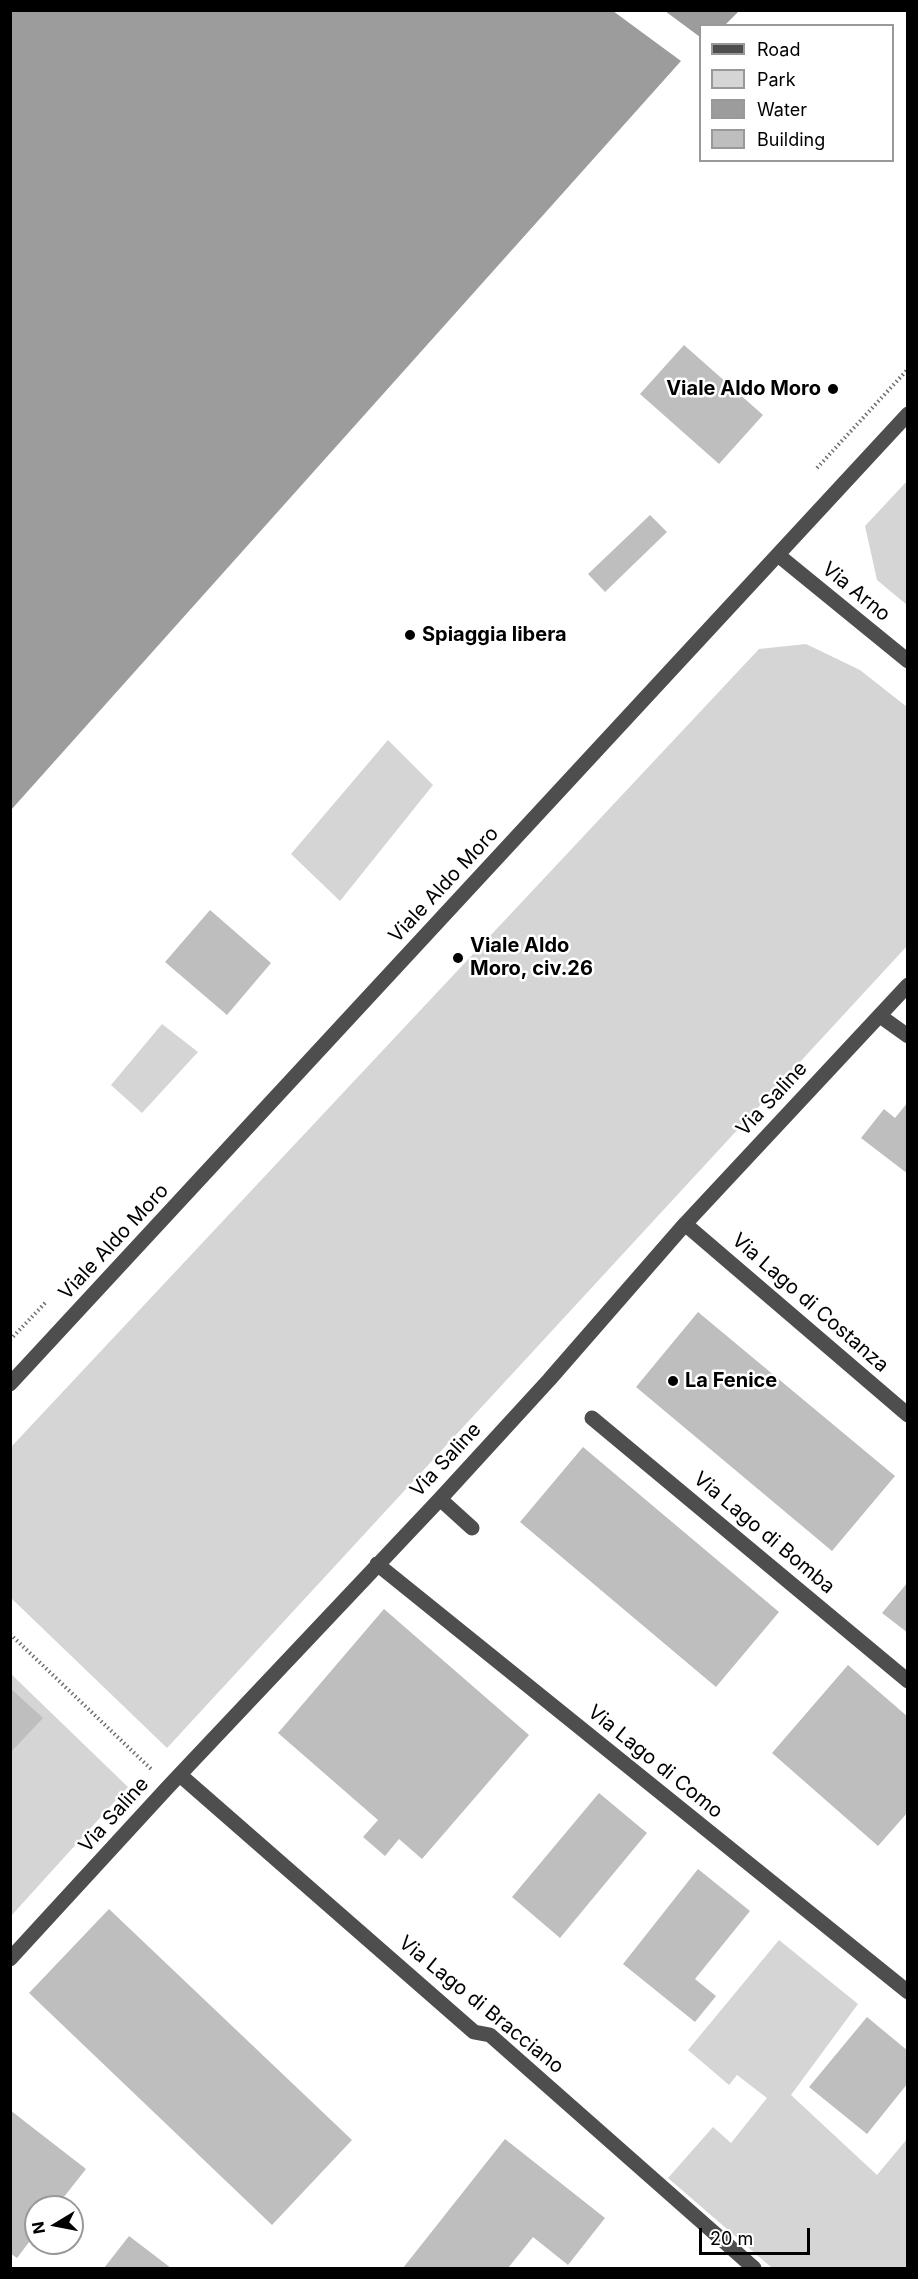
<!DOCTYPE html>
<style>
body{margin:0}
#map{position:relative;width:918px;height:2279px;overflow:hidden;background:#fff;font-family:Inter,sans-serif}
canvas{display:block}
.frame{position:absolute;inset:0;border:12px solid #000;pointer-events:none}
.legend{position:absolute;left:699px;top:24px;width:195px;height:138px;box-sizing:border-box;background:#fff;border:2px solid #999;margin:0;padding:8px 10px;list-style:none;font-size:18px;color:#000}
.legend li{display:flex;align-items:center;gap:12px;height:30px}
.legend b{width:30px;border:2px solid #999}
.north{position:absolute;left:24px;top:2195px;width:60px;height:60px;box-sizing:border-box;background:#fff;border:2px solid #999;border-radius:50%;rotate:260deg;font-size:16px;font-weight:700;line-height:24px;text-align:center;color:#000}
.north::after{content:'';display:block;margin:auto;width:21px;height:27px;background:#000;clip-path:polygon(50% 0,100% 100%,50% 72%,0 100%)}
.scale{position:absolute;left:699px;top:2228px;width:111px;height:27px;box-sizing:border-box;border:3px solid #000;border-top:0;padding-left:8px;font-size:18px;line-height:21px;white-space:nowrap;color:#000;-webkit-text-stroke:4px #fff;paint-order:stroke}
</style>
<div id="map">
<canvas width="918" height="2279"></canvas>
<div class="frame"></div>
<ul class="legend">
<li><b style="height:8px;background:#4e4e4e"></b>Road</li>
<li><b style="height:16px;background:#d5d5d5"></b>Park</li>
<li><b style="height:16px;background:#9c9c9c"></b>Water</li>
<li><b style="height:16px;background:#bebebe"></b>Building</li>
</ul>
<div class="north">N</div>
<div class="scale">20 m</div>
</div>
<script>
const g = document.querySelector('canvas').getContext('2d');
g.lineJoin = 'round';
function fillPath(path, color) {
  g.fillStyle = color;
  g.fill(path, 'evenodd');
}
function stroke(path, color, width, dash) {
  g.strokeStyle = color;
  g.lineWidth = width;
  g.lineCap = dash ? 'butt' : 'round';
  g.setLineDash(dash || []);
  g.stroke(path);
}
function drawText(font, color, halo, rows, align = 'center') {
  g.font = font + ' Inter,sans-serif';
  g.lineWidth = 5;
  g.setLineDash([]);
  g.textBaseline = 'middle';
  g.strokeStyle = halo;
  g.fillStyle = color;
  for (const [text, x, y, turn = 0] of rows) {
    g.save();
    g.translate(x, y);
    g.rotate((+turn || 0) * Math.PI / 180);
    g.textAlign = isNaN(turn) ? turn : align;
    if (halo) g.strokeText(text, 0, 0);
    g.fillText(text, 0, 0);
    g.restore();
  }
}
fillPath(new Path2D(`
 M 907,481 L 907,605 L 877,580 L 865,526 Z
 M 806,644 L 860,670 L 907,707 L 907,946 L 167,1748 L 11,1598 L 11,1447 L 759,649 Z
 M 388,740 L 433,785 L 340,901 L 291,854 Z
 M 162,1024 L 198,1052 L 142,1113 L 111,1085 Z
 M 10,1673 L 128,1787 L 11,1916 L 10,1916 Z
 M 779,1940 L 858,2004 L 791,2095 L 877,2175 L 907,2139 L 907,2268 L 772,2268 L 668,2178 L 713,2127 L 731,2143 L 767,2098 L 737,2075 L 729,2085 L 688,2050 Z`), '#d5d5d5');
fillPath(new Path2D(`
 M 11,10 L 613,11 L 681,61 L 11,810 Z
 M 665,11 L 739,10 L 739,11 L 725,25 L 700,26 L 700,37 Z`), '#9c9c9c');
fillPath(new Path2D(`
 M 684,345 L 763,415 L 719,464 L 640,394 Z
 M 650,515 L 667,532 L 605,592 L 588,574 Z
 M 210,910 L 271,963 L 227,1015 L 165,962 Z
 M 908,1102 L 908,1174 L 861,1138 L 884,1109 L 895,1118 Z
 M 698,1312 L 895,1476 L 832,1551 L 636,1387 Z
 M 583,1447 L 779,1612 L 716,1687 L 520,1522 Z
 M 908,1582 L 908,1633 L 882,1613 Z
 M 384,1609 L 529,1735 L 422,1859 L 399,1839 L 385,1856 L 363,1837 L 378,1820 L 278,1733 Z
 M 848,1665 L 908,1717 L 908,1812 L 878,1846 L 772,1753 Z
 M 10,1688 L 43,1718 L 10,1753 Z
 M 599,1793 L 647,1833 L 560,1938 L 512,1897 Z
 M 698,1869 L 750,1911 L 695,1979 L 716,1996 L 695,2022 L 623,1964 Z
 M 109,1909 L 352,2140 L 272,2225 L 29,1993 Z
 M 867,2017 L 908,2051 L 908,2083 L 867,2134 L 809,2087 Z
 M 10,2110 L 86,2169 L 56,2207 L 36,2207 L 36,2233 L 17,2258 L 10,2253 Z
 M 505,2139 L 605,2218 L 568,2265 L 533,2237 L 508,2268 L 403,2268 Z
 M 129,2236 L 171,2268 L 104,2268 Z`), '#bebebe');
stroke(new Path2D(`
 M 817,468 L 908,369
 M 10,1340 L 46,1302
 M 10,1634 L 151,1769`), '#707070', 4, [1.5, 3]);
stroke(new Path2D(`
 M 778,555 L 908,661
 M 880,1016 L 908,1036
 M 685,1224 L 908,1415
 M 10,1384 L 908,414
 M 592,1418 L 908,1681
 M 440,1499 L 472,1528
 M 377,1564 L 908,1992
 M 180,1775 L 474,2032 L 490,2035 L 754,2268
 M 10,1959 L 168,1787 L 440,1499 L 549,1380 L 685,1224 L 908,985`), '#4e4e4e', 15);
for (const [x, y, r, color] of [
 [833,389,6,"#000"],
 [410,635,6,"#000"],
 [458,958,6,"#000"],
 [673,1381,6,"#000"]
]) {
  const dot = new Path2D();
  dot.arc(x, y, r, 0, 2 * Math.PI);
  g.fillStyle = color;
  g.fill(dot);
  stroke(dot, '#fff', 2);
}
drawText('bold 20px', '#000', '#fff', [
 ["Viale Aldo Moro",821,389,"right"],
 ["Spiaggia libera",422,635],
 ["Viale Aldo",470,946],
 ["Moro, civ.26",470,969],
 ["La Fenice",685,1381]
], 'left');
drawText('20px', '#000', '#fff', [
 ["Via Arno",856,592,39],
 ["Viale Aldo Moro",444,885,-47],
 ["Via Saline",772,1099,-47],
 ["Viale Aldo Moro",114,1242,-47],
 ["Via Lago di Costanza",810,1303,41],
 ["Via Saline",446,1460,-47],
 ["Via Lago di Bomba",764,1533,40],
 ["Via Lago di Como",655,1762,39],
 ["Via Saline",114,1815,-48],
 ["Via Lago di Bracciano",481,2005,39]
]);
</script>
